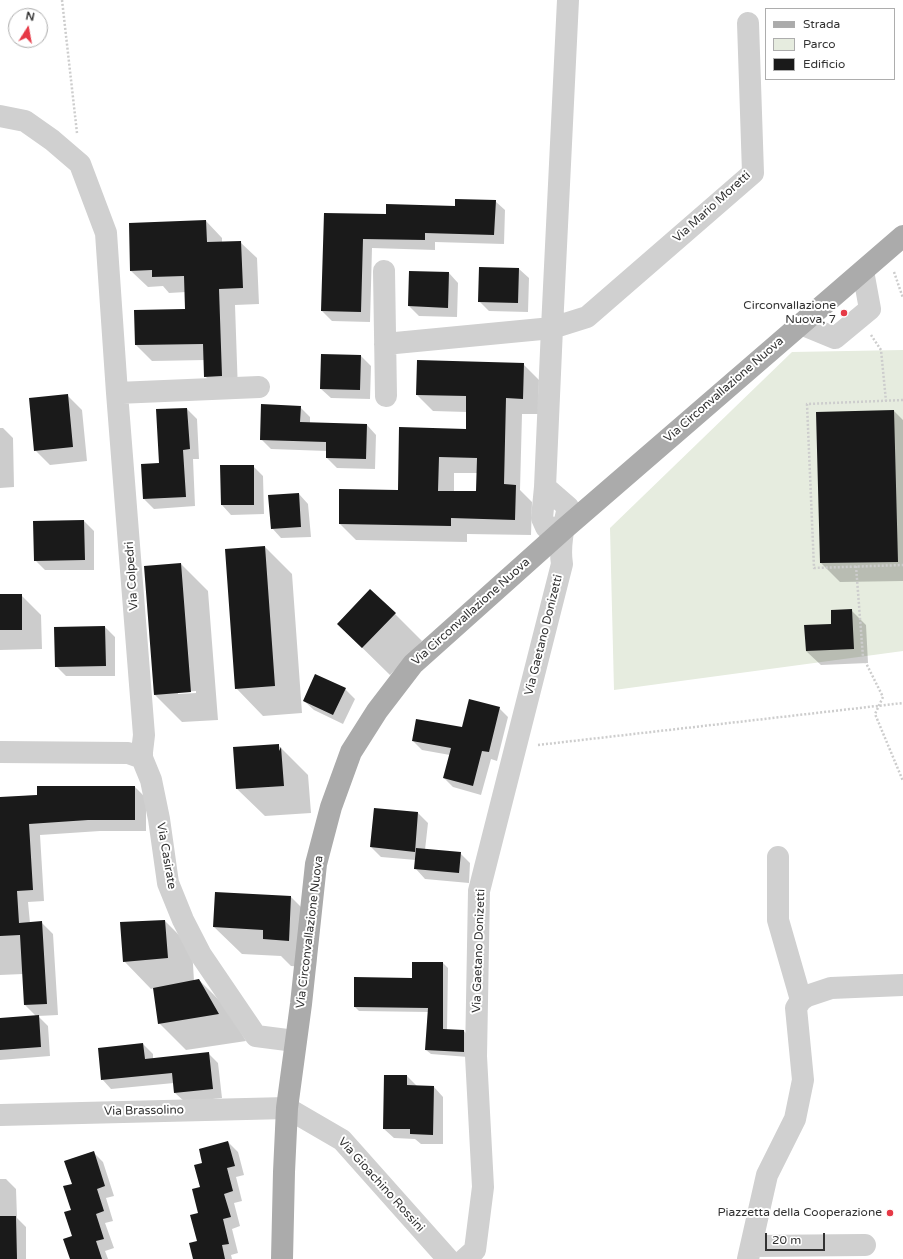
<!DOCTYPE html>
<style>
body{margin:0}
#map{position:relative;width:903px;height:1259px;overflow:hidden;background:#fff;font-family:"Varela Round",sans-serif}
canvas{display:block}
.legend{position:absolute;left:765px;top:8px;width:130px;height:72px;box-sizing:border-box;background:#fff;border:1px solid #adadad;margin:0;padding:5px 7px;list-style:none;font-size:12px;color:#333}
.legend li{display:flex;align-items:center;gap:8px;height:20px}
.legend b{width:20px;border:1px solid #adadad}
.north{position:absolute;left:8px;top:8px;width:40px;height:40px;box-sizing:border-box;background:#fff;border:1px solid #adadad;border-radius:50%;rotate:11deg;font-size:11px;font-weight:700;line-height:16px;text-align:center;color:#333}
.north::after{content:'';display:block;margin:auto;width:14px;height:18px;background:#e63946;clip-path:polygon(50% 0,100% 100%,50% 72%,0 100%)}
.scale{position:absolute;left:765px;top:1233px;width:60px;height:18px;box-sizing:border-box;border:2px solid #333;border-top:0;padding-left:5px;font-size:12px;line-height:14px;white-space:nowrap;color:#333;-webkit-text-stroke:3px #fff;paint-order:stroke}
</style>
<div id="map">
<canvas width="903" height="1259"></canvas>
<ul class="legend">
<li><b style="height:5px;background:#ababab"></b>Strada</li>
<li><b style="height:11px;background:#e6ecdf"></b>Parco</li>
<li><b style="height:11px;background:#1a1a1a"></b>Edificio</li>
</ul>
<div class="north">N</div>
<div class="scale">20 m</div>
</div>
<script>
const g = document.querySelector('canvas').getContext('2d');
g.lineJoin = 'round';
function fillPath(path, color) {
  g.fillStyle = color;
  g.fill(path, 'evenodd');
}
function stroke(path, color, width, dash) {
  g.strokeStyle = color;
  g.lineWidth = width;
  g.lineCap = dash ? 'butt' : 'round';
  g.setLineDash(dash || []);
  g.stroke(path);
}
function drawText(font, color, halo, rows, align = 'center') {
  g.font = font + ' "Varela Round",sans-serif';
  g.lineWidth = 4;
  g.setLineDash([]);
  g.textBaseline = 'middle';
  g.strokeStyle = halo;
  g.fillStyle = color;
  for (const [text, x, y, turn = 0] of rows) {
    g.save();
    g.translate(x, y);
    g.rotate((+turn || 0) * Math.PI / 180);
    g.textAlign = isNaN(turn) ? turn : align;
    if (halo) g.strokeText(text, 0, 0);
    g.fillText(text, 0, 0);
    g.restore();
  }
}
fillPath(new Path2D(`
 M 903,350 L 903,651 L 614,690 L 610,528 L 792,352 Z`), '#e6ecdf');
fillPath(new Path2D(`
 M 495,201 L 505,210 L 504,244 L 435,242 L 435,250 L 372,248 L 370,322 L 332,321 L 322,311 L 325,214 L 387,215 L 456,207 Z
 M 206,221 L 222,238 L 222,243 L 240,242 L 257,258 L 259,304 L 235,305 L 238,392 L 221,393 L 205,376 L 205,360 L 152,361 L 136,345 L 135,311 L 186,310 L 186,292 L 169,293 L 163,286 L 148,287 L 131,271 Z
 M 480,268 L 519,269 L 529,278 L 528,312 L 489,311 L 479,301 Z
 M 410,272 L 449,273 L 458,283 L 457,317 L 419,316 L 409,306 Z
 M 322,355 L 361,356 L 371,366 L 370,399 L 331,398 L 321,389 Z
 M 523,364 L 539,380 L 538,414 L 522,414 L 520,490 L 532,502 L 531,535 L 467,534 L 467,542 L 356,540 L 340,524 L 399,491 L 467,430 L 467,412 L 433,411 L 417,395 ZM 454,473 L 478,473 L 477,492 L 454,492 Z
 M 67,395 L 82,410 L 87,461 L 50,465 L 35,450 Z
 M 300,407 L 310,417 L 310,423 L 367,425 L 376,435 L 375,469 L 337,468 L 327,458 L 327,451 L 271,449 L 261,439 Z
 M 187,409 L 197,419 L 199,459 L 193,459 L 195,506 L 154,509 L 144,499 Z
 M 894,411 L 903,420 L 903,581 L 840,582 L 821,563 L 817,413 Z
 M 0,428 L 3,428 L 13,438 L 14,487 L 0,488 Z
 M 253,466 L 263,476 L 264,514 L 231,515 L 222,505 Z
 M 299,494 L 308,504 L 311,537 L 281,538 L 272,528 Z
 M 84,521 L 94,531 L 94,570 L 45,570 L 35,560 Z
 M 265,547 L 292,574 L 302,713 L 263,716 L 236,688 Z
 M 181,564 L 208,591 L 218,720 L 182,722 L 155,695 ZM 196,691 L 196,693 L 178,694 L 178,692 Z
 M 0,595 L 21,595 L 41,615 L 42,649 L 0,650 Z
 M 851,610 L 866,625 L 868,663 L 821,665 L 806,651 L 833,625 Z
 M 395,614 L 422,641 L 390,675 L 338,624 Z
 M 105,627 L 115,637 L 115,676 L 66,676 L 56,666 Z
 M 345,689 L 355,699 L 343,724 L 314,710 L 304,701 Z
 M 499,708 L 508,717 L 497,761 L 491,759 L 481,795 L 453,787 L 444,778 L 450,755 L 422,750 L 413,741 L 462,728 Z
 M 278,745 L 308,775 L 311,813 L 265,816 L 237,789 Z
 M 135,787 L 146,798 L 146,831 L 100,831 L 40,835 L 44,901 L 28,902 L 30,923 L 41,922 L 53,934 L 58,1015 L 38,1016 L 48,1026 L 50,1056 L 0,1060 L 0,1019 L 36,1016 L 25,1005 L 23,974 L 0,975 L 0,798 Z
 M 374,809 L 418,813 L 428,823 L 425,850 L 460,853 L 470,863 L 469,883 L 425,879 L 416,869 L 416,860 L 381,857 L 371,847 Z
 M 291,897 L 318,924 L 316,968 L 291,966 L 281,956 L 242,954 L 214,927 Z
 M 165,921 L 192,948 L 194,981 L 199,980 L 226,1007 L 246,1041 L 186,1050 L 159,1023 L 154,988 L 151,989 L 124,961 Z
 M 443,963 L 448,968 L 447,1030 L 464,1031 L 468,1036 L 468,1057 L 431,1054 L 426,1050 L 428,1012 L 359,1011 L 355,1007 Z
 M 143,1044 L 153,1054 L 153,1059 L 208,1053 L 218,1063 L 222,1098 L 185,1102 L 175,1093 L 174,1083 L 111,1089 L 102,1079 L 99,1049 Z
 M 407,1076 L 417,1086 L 434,1087 L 443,1097 L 443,1144 L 421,1144 L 415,1139 L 394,1138 L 384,1129 Z
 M 228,1142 L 238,1152 L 244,1175 L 236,1177 L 242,1201 L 234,1203 L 240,1226 L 232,1229 L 238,1253 L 231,1255 L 232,1259 L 194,1259 L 198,1241 L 203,1164 Z
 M 93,1152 L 103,1162 L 114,1196 L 106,1198 L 113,1221 L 105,1223 L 114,1248 L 105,1251 L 108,1259 L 71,1259 L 73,1237 L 73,1184 Z
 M 0,1179 L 6,1179 L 16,1189 L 17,1218 L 26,1227 L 26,1259 L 0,1259 Z`), '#0003');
fillPath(new Path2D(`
 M 455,199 L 496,200 L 494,235 L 425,233 L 425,240 L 363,239 L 361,312 L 321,311 L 324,213 L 386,214 L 386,204 L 455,206 Z
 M 206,220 L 207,242 L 241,241 L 243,288 L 219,289 L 222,376 L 204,377 L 203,344 L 135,345 L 134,310 L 185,309 L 184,276 L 152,277 L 152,270 L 130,271 L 129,223 Z
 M 479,267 L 519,268 L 518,303 L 478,302 Z
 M 409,271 L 449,272 L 448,308 L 408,306 Z
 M 321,354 L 361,355 L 360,390 L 320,389 Z
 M 417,360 L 524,363 L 523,399 L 506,398 L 504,484 L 516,485 L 515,520 L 451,518 L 451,526 L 339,524 L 339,489 L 398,490 L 399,427 L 466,429 L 466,396 L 416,395 ZM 439,457 L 477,458 L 476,491 L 438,491 Z
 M 68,394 L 73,447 L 34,451 L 29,398 Z
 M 261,404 L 301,406 L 300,422 L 367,424 L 366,459 L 326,458 L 326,442 L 260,440 Z
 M 187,408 L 190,449 L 183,450 L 186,497 L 143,499 L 141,464 L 159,463 L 156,409 Z
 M 894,410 L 898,562 L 820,563 L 816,412 Z
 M 220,465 L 254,465 L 254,505 L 221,505 Z
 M 299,493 L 301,527 L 271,529 L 268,495 Z
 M 84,520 L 85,560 L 34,561 L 33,521 Z
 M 265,546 L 275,686 L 235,689 L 225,549 Z
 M 181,563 L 191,692 L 154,695 L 144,566 Z
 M 370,589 L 396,613 L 362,648 L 337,624 Z
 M 0,594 L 22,594 L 22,630 L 0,630 Z
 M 852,609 L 854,649 L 806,651 L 804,625 L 831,624 L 831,610 Z
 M 105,626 L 106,666 L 55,667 L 54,627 Z
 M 315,674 L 346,688 L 333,715 L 303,701 Z
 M 469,699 L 500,707 L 489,752 L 482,751 L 473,786 L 443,778 L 451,748 L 412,741 L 416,719 L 462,727 Z
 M 279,744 L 279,751 L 281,747 L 284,786 L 236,789 L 233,747 Z
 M 37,786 L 135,786 L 135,820 L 88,820 L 29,824 L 33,890 L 17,891 L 19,923 L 42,921 L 47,1004 L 24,1005 L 20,935 L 0,936 L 0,797 L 37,795 Z
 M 374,808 L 418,812 L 415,852 L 370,847 Z
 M 416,848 L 461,852 L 459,873 L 414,869 Z
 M 215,892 L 291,896 L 289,941 L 263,939 L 263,930 L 213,927 Z
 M 165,920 L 168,958 L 123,962 L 120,922 Z
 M 412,962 L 443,962 L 443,1029 L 464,1030 L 464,1052 L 425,1050 L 428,1008 L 354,1007 L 354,977 L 412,978 Z
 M 199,979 L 219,1014 L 158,1024 L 153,988 Z
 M 39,1015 L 41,1047 L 0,1050 L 0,1018 Z
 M 143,1043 L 145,1059 L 209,1052 L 213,1089 L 174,1093 L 172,1073 L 101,1080 L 98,1048 Z
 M 384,1075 L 407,1075 L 407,1085 L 434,1086 L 433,1135 L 410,1134 L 410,1129 L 383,1129 Z
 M 228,1141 L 235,1166 L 227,1168 L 233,1191 L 224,1194 L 231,1217 L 223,1219 L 229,1244 L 222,1245 L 225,1259 L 193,1259 L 189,1243 L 197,1241 L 190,1215 L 198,1213 L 192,1189 L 200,1187 L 194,1165 L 202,1163 L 199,1149 Z
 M 94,1151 L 105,1186 L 97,1189 L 104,1211 L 96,1214 L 104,1239 L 96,1241 L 102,1259 L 70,1259 L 63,1239 L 72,1236 L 64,1212 L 71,1210 L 63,1186 L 72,1184 L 64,1161 Z
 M 0,1216 L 16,1216 L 17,1259 L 0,1259 Z`), '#1a1a1a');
stroke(new Path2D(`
 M 62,0 L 77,133
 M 894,272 L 903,298
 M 871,335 L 881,350 L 886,401
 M 903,400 L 807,404 L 814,568 L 903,565
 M 856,566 L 863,657 L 883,697 L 875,714 L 903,781
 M 538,745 L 903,703`), '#cdcdcd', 2.5, [2, 2]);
stroke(new Path2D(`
 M 0,116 L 25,121 L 52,140 L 80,164 L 106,233 L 117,393
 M 384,271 L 386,396
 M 801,324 L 835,338 L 870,309 L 863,271
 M 385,344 L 552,328 L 587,317 L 753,173 L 748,23
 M 259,387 L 117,393 L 144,735 L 142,752 L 142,758 L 151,780 L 159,819 L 168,883 L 183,920 L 201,955 L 256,1036 L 295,1041
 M 564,529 L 546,527 L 542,518 L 545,487 L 552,328 L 568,0
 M 0,752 L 128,753 L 142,758
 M 778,857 L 778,920 L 801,1000
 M 0,1115 L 287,1108 L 342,1140 L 448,1259
 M 751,1246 L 865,1245
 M 465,1259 L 475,1250 L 483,1187 L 476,1056 L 479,891 L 562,564 C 559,546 564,525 568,507 L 545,487
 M 748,1259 L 767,1175 L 795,1119 L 803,1080 L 796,1008 L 801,1000 L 807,996 L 831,988 L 903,985`), '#d0d0d0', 22);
stroke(new Path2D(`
 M 282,1259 L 284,1172 L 287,1108 L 301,1004 L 316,864 L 331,807 L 351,752 L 377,711 L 413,664 L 564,529 L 903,236`), '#ababab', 22);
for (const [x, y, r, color] of [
 [844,313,4,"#e63946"],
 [890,1213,4,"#e63946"]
]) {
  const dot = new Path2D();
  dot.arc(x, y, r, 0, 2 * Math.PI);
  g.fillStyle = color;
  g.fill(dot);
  stroke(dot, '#fff', 1.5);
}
drawText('12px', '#333', '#fff', [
 ["Via Mario Moretti",712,207,-42],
 ["Via Circonvallazione Nuova",724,390,-41],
 ["Via Colpedri",132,576,-94],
 ["Via Circonvallazione Nuova",471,612,-42],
 ["Via Gaetano Donizetti",544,635,-76],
 ["Via Casirate",166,856,80],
 ["Via Circonvallazione Nuova",310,932,-83],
 ["Via Gaetano Donizetti",479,951,-88],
 ["Via Brassolino",144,1111,-1],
 ["Via Gioachino Rossini",381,1185,48]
]);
drawText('12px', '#333', '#fff', [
 ["Circonvallazione",836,306],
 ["Nuova, 7",836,320],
 ["Piazzetta della Cooperazione",882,1213]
], 'right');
</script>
